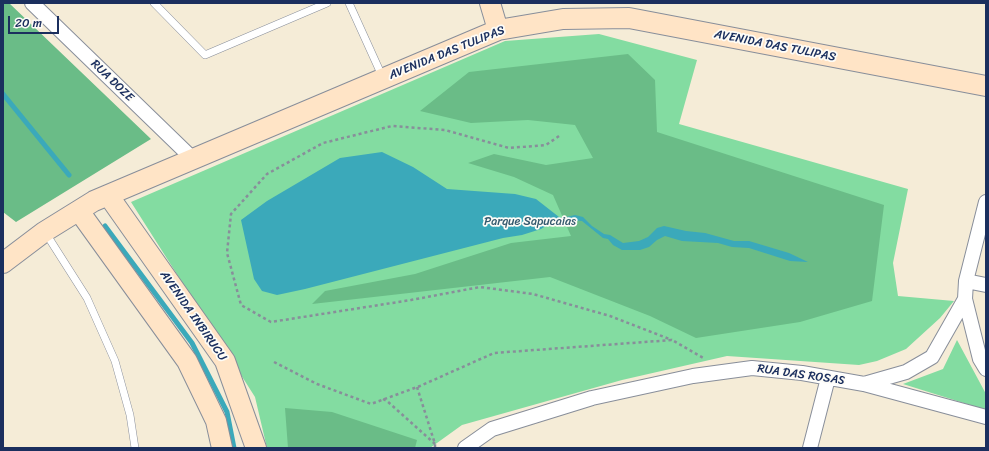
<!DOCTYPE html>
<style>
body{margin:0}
#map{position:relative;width:989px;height:451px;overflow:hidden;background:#f5ecd7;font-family:Sriracha,sans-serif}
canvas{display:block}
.frame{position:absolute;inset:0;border:4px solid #1b2f5e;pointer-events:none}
.scale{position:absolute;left:8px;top:16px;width:51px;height:18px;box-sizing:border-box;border:2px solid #1b2f5e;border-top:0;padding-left:5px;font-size:12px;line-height:14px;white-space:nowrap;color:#1b2f5e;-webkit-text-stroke:3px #fdfcf7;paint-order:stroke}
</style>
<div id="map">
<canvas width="989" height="451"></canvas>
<div class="frame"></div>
<div class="scale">20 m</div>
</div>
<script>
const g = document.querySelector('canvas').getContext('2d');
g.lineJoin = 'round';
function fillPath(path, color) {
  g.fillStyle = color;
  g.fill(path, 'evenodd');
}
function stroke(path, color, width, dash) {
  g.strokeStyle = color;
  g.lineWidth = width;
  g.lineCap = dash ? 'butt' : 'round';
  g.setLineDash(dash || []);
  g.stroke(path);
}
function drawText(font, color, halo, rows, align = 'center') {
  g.font = font + ' Sriracha,sans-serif';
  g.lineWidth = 3.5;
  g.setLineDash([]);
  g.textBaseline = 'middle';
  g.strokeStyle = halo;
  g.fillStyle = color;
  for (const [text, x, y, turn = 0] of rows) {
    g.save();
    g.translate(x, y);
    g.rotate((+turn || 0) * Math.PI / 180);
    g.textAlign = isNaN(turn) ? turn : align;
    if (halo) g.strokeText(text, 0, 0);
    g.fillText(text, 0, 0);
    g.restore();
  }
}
fillPath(new Path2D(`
 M 599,34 L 697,60 L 679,124 L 908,189 L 893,263 L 898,296 L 954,301 L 940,318 L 906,349 L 877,361 L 859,365 L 727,356 L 622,380 L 462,425 L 430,448 L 267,448 L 255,397 L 131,202 L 505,41 Z
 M 957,340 L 986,394 L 986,410 L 903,384 L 943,369 Z`), '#83dca1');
fillPath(new Path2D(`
 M 3,3 L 9,3 L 151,139 L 16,222 L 3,212 Z
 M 628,54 L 655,80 L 657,132 L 884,205 L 872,301 L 800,322 L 696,338 L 650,316 L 550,277 L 312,304 L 325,291 L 415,274 L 511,243 L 571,236 L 553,195 L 514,177 L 468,163 L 494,154 L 546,165 L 593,158 L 575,125 L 528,120 L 471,123 L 420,111 L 469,72 Z
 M 285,408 L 332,412 L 417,440 L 415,448 L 288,448 Z`), '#6abc87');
fillPath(new Path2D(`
 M 382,152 L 413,167 L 447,189 L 515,194 L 536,199 L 559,217 L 562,218 L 575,215 L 583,217 L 592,226 L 604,234 L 610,235 L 623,243 L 639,241 L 648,237 L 657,228 L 664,226 L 686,231 L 705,233 L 734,241 L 749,241 L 789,253 L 808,262 L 790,261 L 749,248 L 732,247 L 718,243 L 682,241 L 665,236 L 657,240 L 649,247 L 640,250 L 622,250 L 613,245 L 608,239 L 603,238 L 582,221 L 570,220 L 564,222 L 559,222 L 555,220 L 541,229 L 522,235 L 503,238 L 305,289 L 277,295 L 262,291 L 254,279 L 241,220 L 267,201 L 340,158 Z`), '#3ba9ba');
stroke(new Path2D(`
 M 3,94 L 69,175
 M 105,226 L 192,343 L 227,412 L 234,448`), '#3ba9ba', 5);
const lane = new Path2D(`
 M 154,3 L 205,55 L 327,3
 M 349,3 L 383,78
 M 45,232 L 87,298 L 115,361 L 130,415 L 135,448`);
const street = new Path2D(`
 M 32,3 L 193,159
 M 966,281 L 986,285
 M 965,299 L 980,359 L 986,369
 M 864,384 L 986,417
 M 465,448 L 492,429 L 592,398 L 693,376 L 752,368 L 802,373 L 864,384 L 906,372 L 932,357 L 965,299 L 966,281 L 986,202
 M 810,448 L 828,378`);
const secondary = new Path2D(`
 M 490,3 L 498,30
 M 108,195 L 225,361 L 256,448
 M 79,211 L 187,361 L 216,421 L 222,448
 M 3,263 L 44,232 L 94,201 L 498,30 L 563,19 L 629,18 L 986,86`);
stroke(lane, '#888e9a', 8);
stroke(street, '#888e9a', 16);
stroke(secondary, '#888e9a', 22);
stroke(new Path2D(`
 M 559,136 L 546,145 L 509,148 L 445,130 L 392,126 L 323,143 L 267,174 L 231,214 L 227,253 L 241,305 L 271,322 L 411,300 L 480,287 L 533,294 L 610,316 L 672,340
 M 274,362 L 317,384 L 371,404 L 420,386 L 494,353 L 672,340 L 705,359
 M 417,387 L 435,444 L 435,448
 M 383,399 L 387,401 L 435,444`), '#888e9a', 2.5, [3, 3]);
stroke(lane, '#fff', 7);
stroke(street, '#fff', 14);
stroke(secondary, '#ffe4c6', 20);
drawText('12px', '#1b2f5e', '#fdfcf7', [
 ["AVENIDA DAS TULIPAS",775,46,11],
 ["AVENIDA DAS TULIPAS",447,53,-22],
 ["RUA DOZE",112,81,44],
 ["AVENIDA INBIRUCU",193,316,55],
 ["RUA DAS ROSAS",801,375,8]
]);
drawText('12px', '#355a6f', '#fdfcf7', [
 ["Parque Sapucaias",530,222]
]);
</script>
